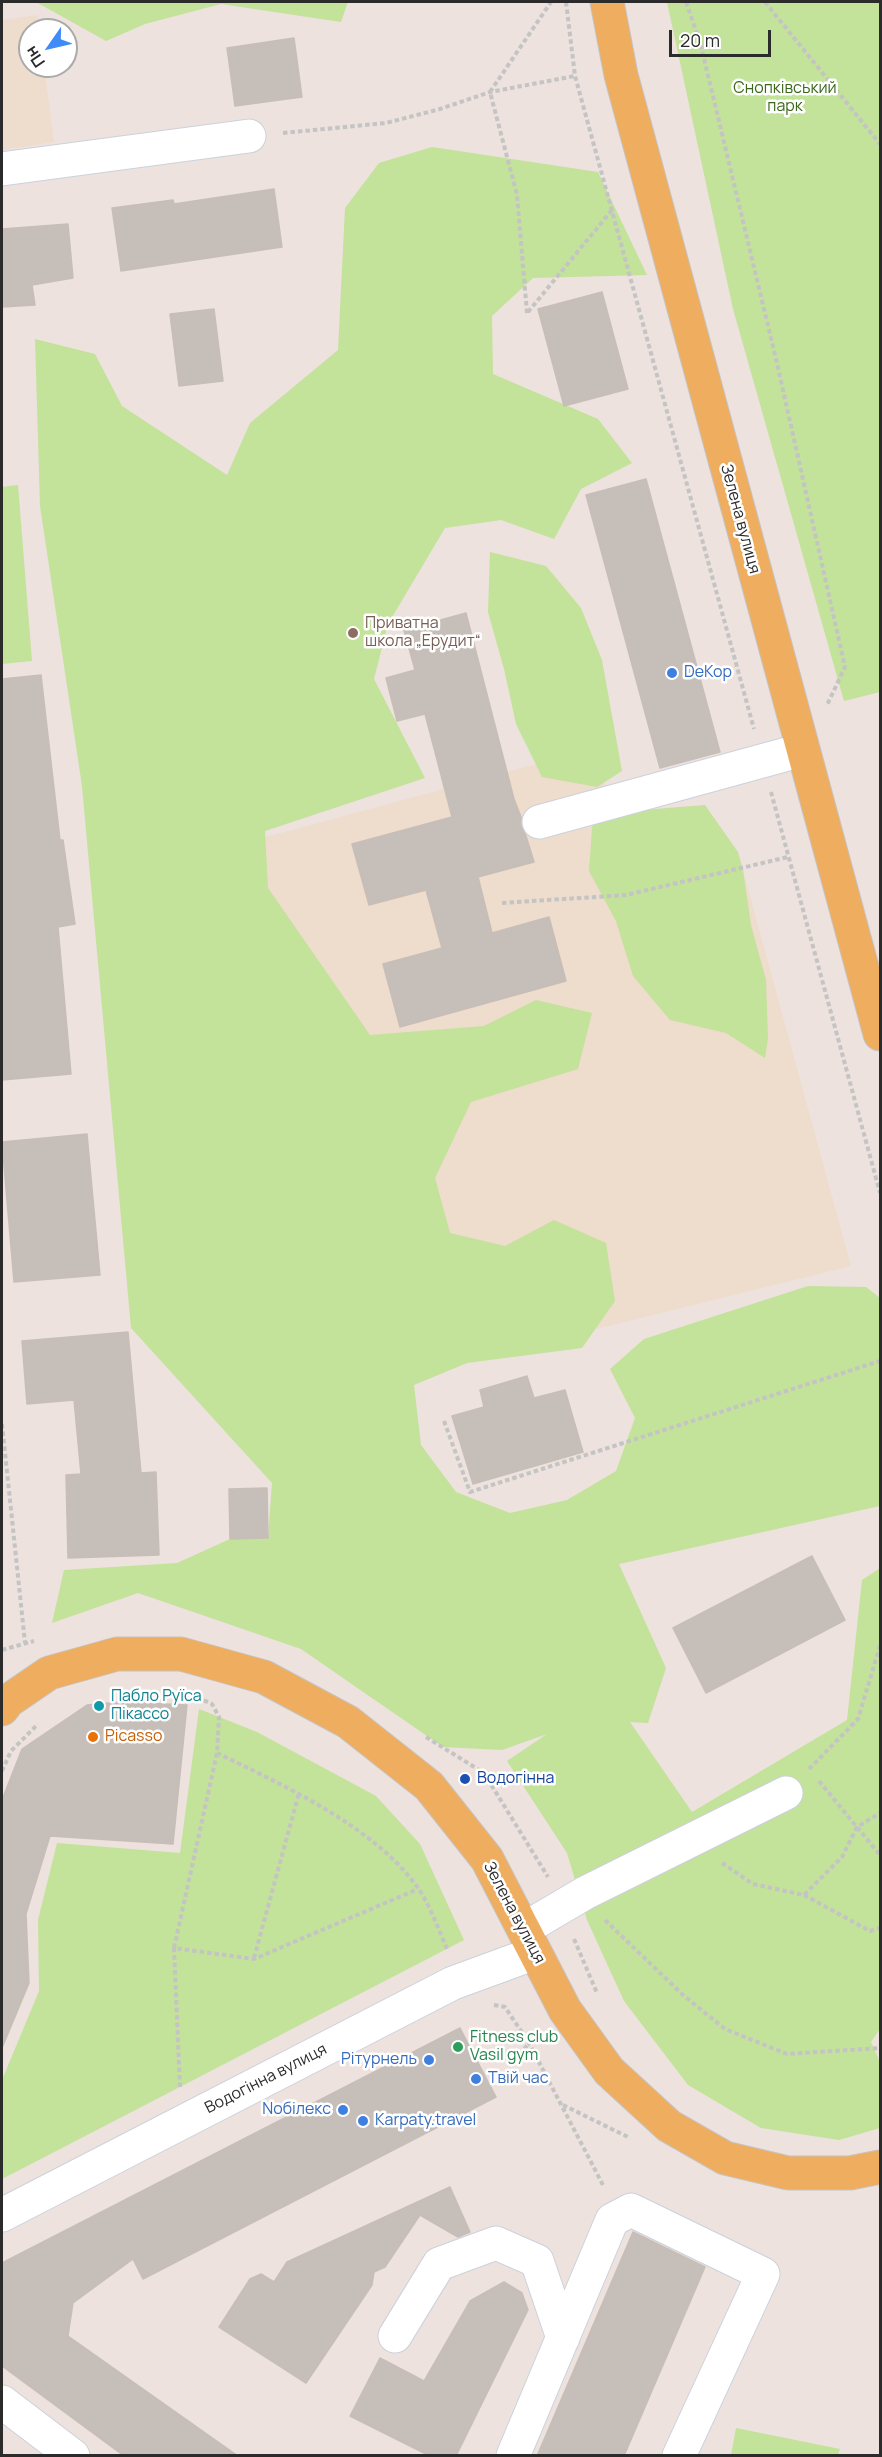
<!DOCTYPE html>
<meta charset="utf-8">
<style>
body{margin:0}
#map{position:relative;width:882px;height:2457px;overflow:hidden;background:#ede2dd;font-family:Manrope,sans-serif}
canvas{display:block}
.frame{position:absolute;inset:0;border:3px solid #2b2b2b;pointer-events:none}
.north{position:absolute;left:18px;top:18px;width:60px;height:60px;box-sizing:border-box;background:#fff;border:2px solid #aaa;border-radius:50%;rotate:236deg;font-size:16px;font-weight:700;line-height:24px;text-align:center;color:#2b2b2b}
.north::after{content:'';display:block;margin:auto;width:21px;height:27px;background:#3f8bf8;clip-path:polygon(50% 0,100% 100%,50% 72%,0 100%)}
.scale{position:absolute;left:669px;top:30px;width:102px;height:27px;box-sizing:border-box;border:3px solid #2b2b2b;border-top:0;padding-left:8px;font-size:18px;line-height:21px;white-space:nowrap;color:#2b2b2b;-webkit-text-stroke:4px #fff;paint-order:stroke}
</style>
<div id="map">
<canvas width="882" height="2457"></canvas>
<div class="frame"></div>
<div class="north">Пн</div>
<div class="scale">20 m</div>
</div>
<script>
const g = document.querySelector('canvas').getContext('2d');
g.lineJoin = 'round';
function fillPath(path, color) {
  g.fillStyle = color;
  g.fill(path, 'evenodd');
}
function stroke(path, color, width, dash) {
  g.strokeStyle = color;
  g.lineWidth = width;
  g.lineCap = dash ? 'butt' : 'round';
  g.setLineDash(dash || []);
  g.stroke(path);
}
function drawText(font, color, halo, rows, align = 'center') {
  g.font = font + ' Manrope,sans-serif';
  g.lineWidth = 5;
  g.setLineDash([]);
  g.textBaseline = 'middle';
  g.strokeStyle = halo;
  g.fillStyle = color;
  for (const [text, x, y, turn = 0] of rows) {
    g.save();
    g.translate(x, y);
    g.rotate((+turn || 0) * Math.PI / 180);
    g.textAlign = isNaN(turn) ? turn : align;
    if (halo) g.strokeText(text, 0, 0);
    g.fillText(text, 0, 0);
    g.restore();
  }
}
fillPath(new Path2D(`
 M 37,15 L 39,30 L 30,30 L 30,66 L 44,66 L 54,142 L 2,150 L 2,20 Z
 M 595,748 L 629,875 L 738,852 L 851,1266 L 535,1344 L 317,1279 L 207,853 Z`), '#eedccd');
fillPath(new Path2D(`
 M 36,2 L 348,2 L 341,22 L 221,4 L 145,24 L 106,41 Z
 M 667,2 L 880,2 L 880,692 L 844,701 L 733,309 Z
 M 432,147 L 598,172 L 647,275 L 533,278 L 492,316 L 493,374 L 598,419 L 632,463 L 581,489 L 554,539 L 501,520 L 445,528 L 388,624 L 374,679 L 425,778 L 265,831 L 268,888 L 370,1035 L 484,1026 L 536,1000 L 592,1013 L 578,1069 L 471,1102 L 435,1178 L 450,1233 L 505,1246 L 554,1220 L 606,1243 L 615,1301 L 582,1348 L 467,1363 L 414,1385 L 421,1445 L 456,1492 L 510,1513 L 567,1500 L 616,1471 L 635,1418 L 610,1369 L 644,1339 L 808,1286 L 866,1287 L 880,1298 L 880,1506 L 619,1564 L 666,1668 L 648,1723 L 630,1722 L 692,1812 L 847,1720 L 862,1580 L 880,1568 L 880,2029 L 871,2042 L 880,2062 L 880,2128 L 839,2140 L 761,2128 L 688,2085 L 624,2001 L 587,1920 L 567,1853 L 507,1761 L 547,1734 L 502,1750 L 443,1747 L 301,1649 L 138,1593 L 52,1623 L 64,1570 L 177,1563 L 230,1539 L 268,1538 L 272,1483 L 131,1328 L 82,786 L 40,506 L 35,339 L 95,354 L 122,406 L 227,475 L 250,423 L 338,350 L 345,208 L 379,163 Z
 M 18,485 L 32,661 L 2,664 L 2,487 Z
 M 490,552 L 546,566 L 581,608 L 602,660 L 622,771 L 597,787 L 542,777 L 516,724 L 504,669 L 488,612 Z
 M 705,805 L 738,852 L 743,870 L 751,925 L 766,980 L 768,1038 L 765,1058 L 726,1033 L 670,1020 L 633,976 L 616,921 L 589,871 L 593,814 Z
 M 199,1709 L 257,1732 L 376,1796 L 420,1844 L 464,1940 L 2,2179 L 2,2080 L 39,1991 L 38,1920 L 57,1843 L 180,1853 Z
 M 736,2428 L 840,2449 L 838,2455 L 731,2455 Z`), '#c3e29a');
const building = new Path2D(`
 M 294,38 L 302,97 L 235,106 L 227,48 Z
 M 274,189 L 282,247 L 121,271 L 112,208 L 173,200 L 174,204 Z
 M 68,224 L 73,278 L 32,285 L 35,305 L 2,307 L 2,229 Z
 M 602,292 L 628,389 L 564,406 L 538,309 Z
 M 214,309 L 223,381 L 179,386 L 170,314 Z
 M 646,479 L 720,752 L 660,768 L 586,495 Z
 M 466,613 L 514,799 L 521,817 L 521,826 L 526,836 L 534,862 L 478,877 L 492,933 L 549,917 L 566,981 L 400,1027 L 383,964 L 442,948 L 426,890 L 369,905 L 352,844 L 452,817 L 425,714 L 397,721 L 386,678 L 415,670 L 404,630 Z
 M 41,675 L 60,840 L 63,840 L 75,924 L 58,927 L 71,1074 L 2,1080 L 2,679 Z
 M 87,1134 L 100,1275 L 14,1282 L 2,1142 Z
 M 128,1332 L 141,1473 L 156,1472 L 159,1555 L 68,1558 L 66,1475 L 81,1474 L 74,1400 L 27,1404 L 22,1341 Z
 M 527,1376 L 534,1398 L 565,1390 L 583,1452 L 473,1484 L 452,1416 L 484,1407 L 480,1390 Z
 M 267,1488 L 268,1538 L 230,1539 L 229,1489 Z
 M 812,1556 L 845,1620 L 706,1693 L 673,1628 Z
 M 120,1702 L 187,1705 L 173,1844 L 50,1836 L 26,1914 L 29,1983 L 2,2048 L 2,1800 L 22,1749 L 87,1705 Z
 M 460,2028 L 496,2097 L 143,2279 L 133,2259 L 73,2303 L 68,2336 L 238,2456 L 124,2456 L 2,2366 L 2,2263 Z
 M 450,2187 L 470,2232 L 458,2237 L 420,2215 L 385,2267 L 374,2272 L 372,2285 L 306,2383 L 219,2327 L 250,2279 L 261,2274 L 274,2282 L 287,2262 Z
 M 633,2232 L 705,2267 L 624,2456 L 537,2456 Z
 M 504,2282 L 522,2293 L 528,2310 L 456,2456 L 430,2456 L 350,2416 L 380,2358 L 424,2381 L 470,2301 Z`);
fillPath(building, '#c5beb9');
stroke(building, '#c8beb7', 1.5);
const minor = new Path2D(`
 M 2,169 L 249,136
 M 539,822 L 802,750
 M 524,1929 L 585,1893 L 786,1793
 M 2,2215 L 453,1983 L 535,1953
 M 395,2336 L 439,2264 L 496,2243 L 537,2261 L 563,2338
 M 2,2402 L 73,2456
 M 513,2456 L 612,2220 L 631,2210 L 763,2274 L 679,2456`);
const major = new Path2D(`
 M 607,2 L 621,75 L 880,1034
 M 2,1709 L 8,1701 L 49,1673 L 117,1654 L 181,1654 L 264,1677 L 348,1722 L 429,1786 L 487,1859 L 565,2010 L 609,2071 L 669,2126 L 725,2158 L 788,2173 L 850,2173 L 880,2167`);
stroke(minor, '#cbd2dc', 35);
stroke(major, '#c4c4c4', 35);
stroke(new Path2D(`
 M 566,2 L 575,76 L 754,729
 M 686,2 L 700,42 L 776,359 L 845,667 L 827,705
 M 765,2 L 880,144
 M 283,133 L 386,123 L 440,109 L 490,92 L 575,76
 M 528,312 L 612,210
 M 527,313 L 517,195 L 490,92 L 551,2
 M 771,792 L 880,1193
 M 502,903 L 626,895 L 788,857
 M 444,1421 L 470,1492 L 880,1361
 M 2,1424 L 25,1643
 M 2,1650 L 34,1641
 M 426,1737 L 484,1773 L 548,1877
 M 217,1753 C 283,1785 375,1827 418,1888 C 431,1907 439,1931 448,1951
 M 809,1769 L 858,1719 L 880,1646
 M 2,1771 L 11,1751 L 38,1724
 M 819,1781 L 880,1855
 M 722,1863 L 753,1884 L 804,1895 L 842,1857 L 857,1827 L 880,1813
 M 804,1895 L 870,1931 L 880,1928
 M 605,1920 L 683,1995 L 725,2029 L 787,2054 L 880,2048
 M 574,1939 L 597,1993
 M 174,1948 L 217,1753 L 219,1717 L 212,1704 L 192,1695
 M 254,1958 L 299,1793
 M 494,2005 L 505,2007 L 529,2043 L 604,2187
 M 476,2059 L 485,2055 L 519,2056 L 529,2043
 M 180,2087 L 174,1948 L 254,1959 L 418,1889
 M 563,2105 L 630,2138`), '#c4c4c4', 4, [4.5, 3]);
stroke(minor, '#fff', 33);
stroke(major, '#efad60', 33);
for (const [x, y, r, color] of [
 [353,633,6,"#8d6e63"],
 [672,673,6,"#3f7fe0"],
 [99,1706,6,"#0f9aa8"],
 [93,1737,6,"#e8710a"],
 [465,1779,6,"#1a4fb4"],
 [458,2047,6,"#2e9e5b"],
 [429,2060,6,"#3f7fe0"],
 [476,2079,6,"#3f7fe0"],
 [343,2110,6,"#3f7fe0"],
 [363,2121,6,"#3f7fe0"]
]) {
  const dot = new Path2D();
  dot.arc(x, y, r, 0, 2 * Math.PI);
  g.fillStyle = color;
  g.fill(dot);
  stroke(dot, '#fff', 2);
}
drawText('16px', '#3c681b', '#fff', [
 ["Снопківський",785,89],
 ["парк",785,107]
]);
drawText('16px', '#2b2b2b', '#fff', [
 ["Зелена вулиця",740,519,75],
 ["Зелена вулиця",514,1913,62],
 ["Водогінна вулиця",266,2079,-27]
]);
drawText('16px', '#785e54', '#fff', [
 ["Приватна",365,624],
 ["школа „Ерудит“",365,642]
], 'left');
drawText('16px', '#366cbe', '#fff', [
 ["DeKop",684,673],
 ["Рітурнель",417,2060,"right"],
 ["Твій час",488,2079],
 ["Nобілекс",331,2110,"right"],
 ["Karpaty.travel",375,2121]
], 'left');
drawText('16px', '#0d838f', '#fff', [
 ["Пабло Руїса",111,1697],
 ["Пікассо",111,1715]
], 'left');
drawText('16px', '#c56008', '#fff', [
 ["Picasso",105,1737]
], 'left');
drawText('16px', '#164399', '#fff', [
 ["Водогінна",477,1779]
], 'left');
drawText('16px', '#27864d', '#fff', [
 ["Fitness club",470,2038],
 ["Vasil gym",470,2056]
], 'left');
</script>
